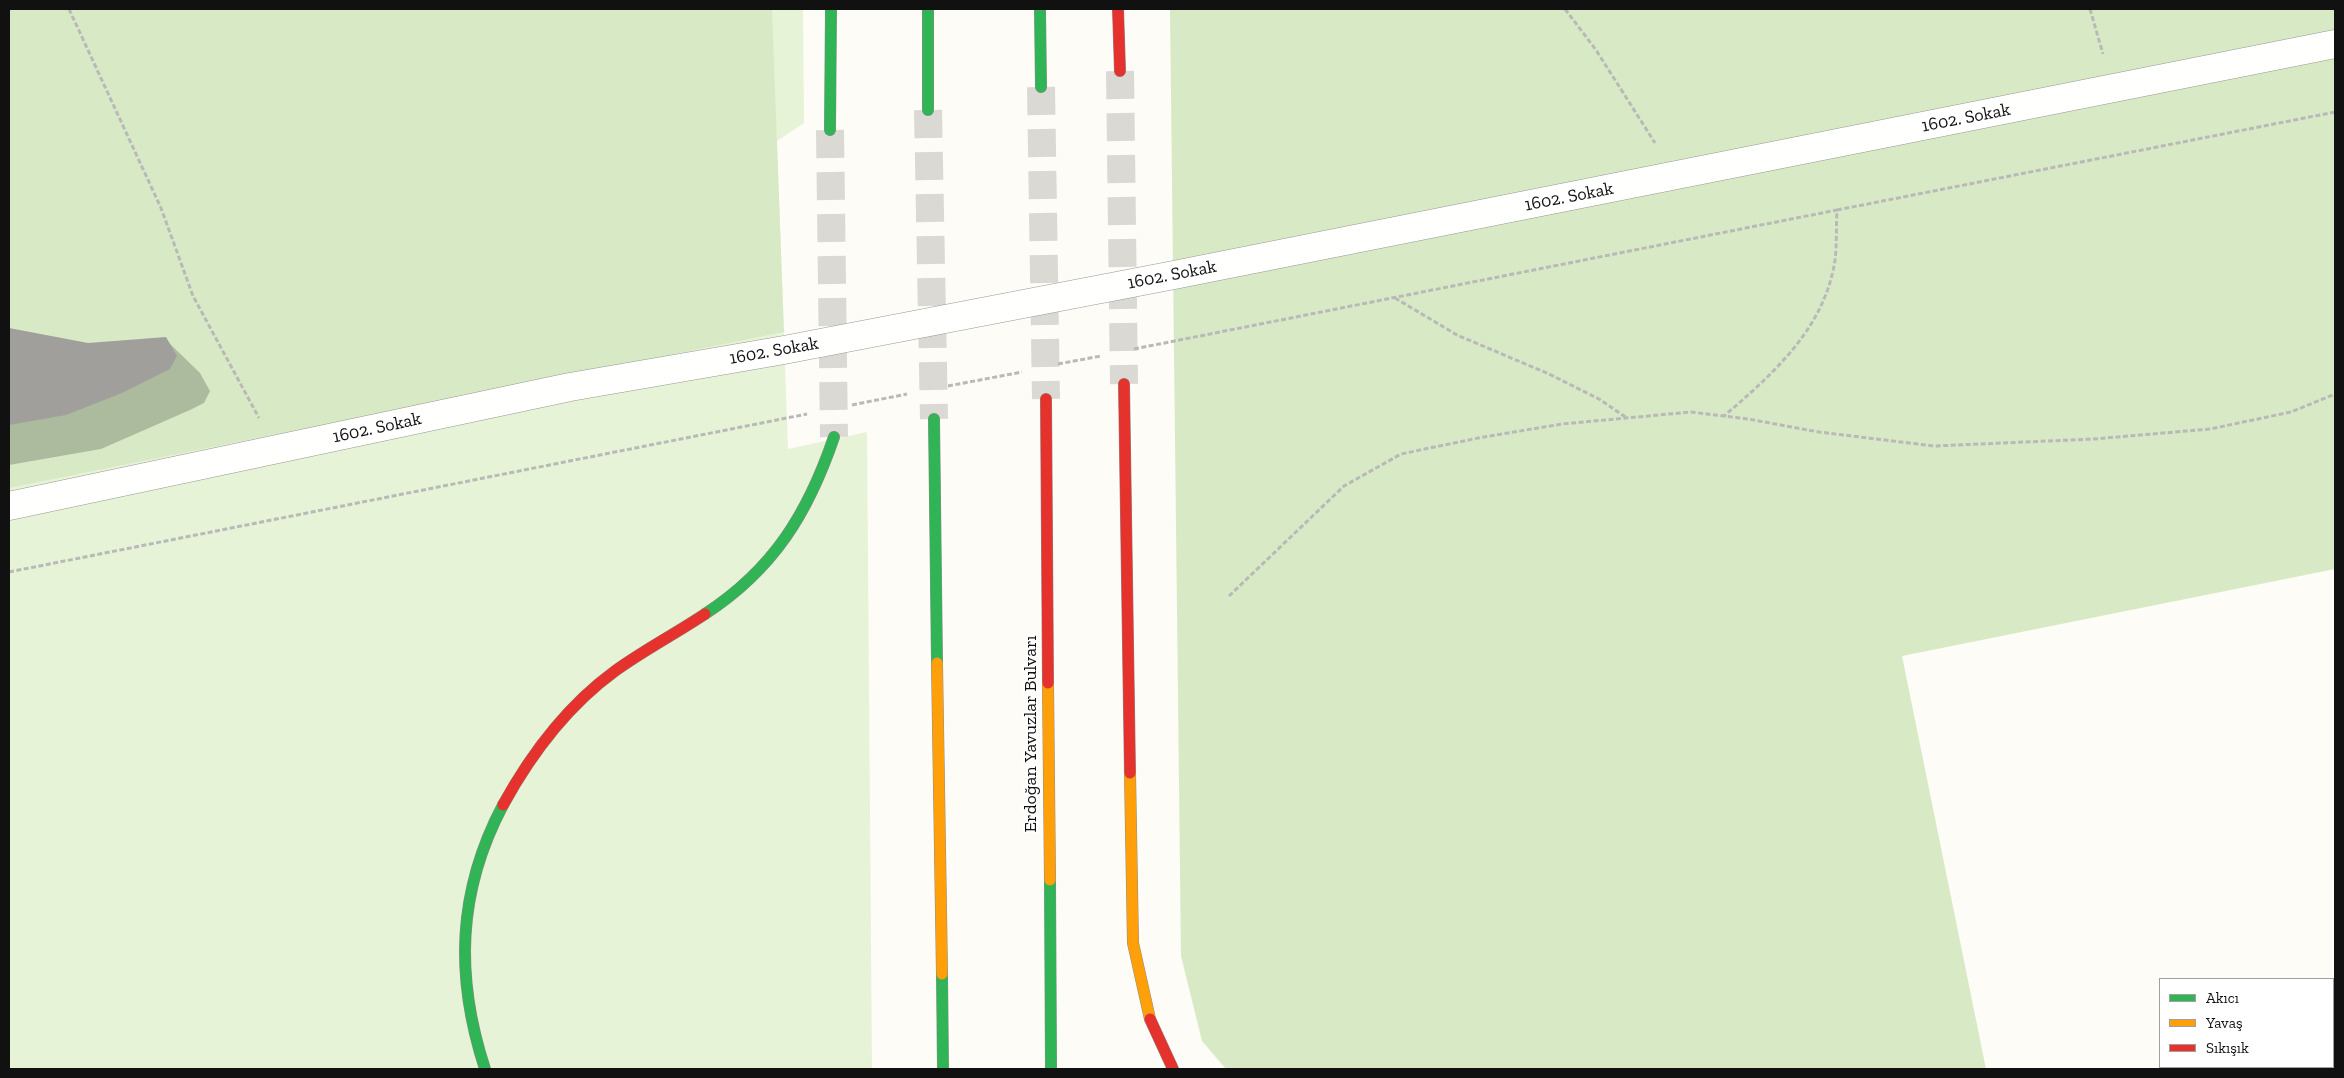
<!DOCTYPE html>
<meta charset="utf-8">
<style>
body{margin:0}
#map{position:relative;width:2344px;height:1078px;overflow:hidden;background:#fdfcf7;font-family:"Zilla Slab",serif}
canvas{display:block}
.frame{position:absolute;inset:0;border:10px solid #111;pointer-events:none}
.legend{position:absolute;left:2159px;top:978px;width:175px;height:90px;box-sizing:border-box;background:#fff;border:1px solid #a0a0a0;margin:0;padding:6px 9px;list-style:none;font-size:15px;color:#111}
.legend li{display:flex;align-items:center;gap:10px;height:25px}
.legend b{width:25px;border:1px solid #a0a0a0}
</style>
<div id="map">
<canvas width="2344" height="1078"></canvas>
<div class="frame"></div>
<ul class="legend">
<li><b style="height:6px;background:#30b455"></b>Akıcı</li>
<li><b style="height:6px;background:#ff9f0a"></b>Yavaş</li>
<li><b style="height:6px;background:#e5322d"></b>Sıkışık</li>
</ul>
</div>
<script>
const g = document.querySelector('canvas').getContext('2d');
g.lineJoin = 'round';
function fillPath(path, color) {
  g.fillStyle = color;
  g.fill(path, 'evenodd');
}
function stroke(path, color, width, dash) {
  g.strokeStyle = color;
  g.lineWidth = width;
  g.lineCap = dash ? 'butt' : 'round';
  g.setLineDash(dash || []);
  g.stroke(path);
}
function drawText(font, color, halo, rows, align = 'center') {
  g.font = font + ' "Zilla Slab",serif';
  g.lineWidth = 5;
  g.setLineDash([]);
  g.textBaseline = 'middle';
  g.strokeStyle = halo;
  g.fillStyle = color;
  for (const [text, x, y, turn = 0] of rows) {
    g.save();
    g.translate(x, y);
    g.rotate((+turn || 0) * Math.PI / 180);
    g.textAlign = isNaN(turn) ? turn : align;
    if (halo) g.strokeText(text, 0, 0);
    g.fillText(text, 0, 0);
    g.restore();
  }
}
fillPath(new Path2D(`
 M 9,9 L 803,9 L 804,123 L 777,141 L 788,449 L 867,432 L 872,1069 L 9,1069 Z`), '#e7f3d7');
fillPath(new Path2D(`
 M 9,9 L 772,9 L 784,332 L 9,488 Z
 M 1170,9 L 2335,9 L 2335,569 L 1902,656 L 1986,1069 L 1226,1069 L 1202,1041 L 1181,956 Z`), '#d8eac5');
fillPath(new Path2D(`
 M 9,329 L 88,344 L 165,339 L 200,373 L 210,391 L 204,403 L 190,410 L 101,449 L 9,465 Z`), '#0003');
fillPath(new Path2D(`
 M 9,328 L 88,343 L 166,337 L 177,356 L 170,369 L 122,393 L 66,415 L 9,425 Z`), '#a19f9c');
stroke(new Path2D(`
 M 1120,71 L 1124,384
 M 1041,87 L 1046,399
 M 928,110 L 934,419
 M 830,130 L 834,437`), '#dad9d4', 28, [28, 14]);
const street = new Path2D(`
 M 9,506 L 570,387 L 784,350 L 1174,275 L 2335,44`);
const fast = new Path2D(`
 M 928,9 L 928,110
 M 1040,9 L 1041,87
 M 830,130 L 831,9
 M 934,419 L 937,663
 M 705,614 C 774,569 808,513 834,437
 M 1050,880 L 1051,1069
 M 942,974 L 943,1069
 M 485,1069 C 455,977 457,892 503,805`);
const slow = new Path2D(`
 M 937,663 L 942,974
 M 1048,683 L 1050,880
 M 1130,773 L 1133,943 L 1150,1019`);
const jam = new Path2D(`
 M 1118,9 L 1120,71
 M 1124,384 L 1130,773
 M 1046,399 L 1048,683
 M 503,805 C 531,754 567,706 615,671 C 644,650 675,634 705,614
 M 1150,1019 L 1173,1069`);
stroke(street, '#979795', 29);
stroke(fast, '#8e8d8b', 12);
stroke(slow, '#8e8d8b', 12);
stroke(jam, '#8e8d8b', 12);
stroke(new Path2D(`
 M 69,9 L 161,208 L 193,296 L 259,418
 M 1565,9 L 1596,50 L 1655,143
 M 2090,9 L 2103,54
 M 1837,210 L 2335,112
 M 1395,298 L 1457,335 L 1549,374 L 1599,399 L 1627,418
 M 1134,349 L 1837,210 C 1836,227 1837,244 1835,260 C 1825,328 1773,374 1724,416
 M 1058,364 L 1101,356
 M 948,386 L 1022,372
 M 852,405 L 907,394
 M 9,572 L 807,414
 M 1229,596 L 1344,486 L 1401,454 L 1478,438 L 1562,424 L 1691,412 L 1748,419 L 1819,432 L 1934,446 L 2094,439 L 2210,429 L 2291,412 L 2335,394`), '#b9b9b8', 3, [5, 2.5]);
stroke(street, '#fffffe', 28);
stroke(fast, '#30b455', 11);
stroke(slow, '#ff9f0a', 11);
stroke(jam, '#e5322d', 11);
drawText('18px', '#111', '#fff', [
 ["1602. Sokak",1966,118,-11],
 ["1602. Sokak",1569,197,-11],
 ["1602. Sokak",1172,275,-11],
 ["1602. Sokak",774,351,-10],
 ["1602. Sokak",377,428,-12],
 ["Erdoğan Yavuzlar Bulvarı",1031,734,-90]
]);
</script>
